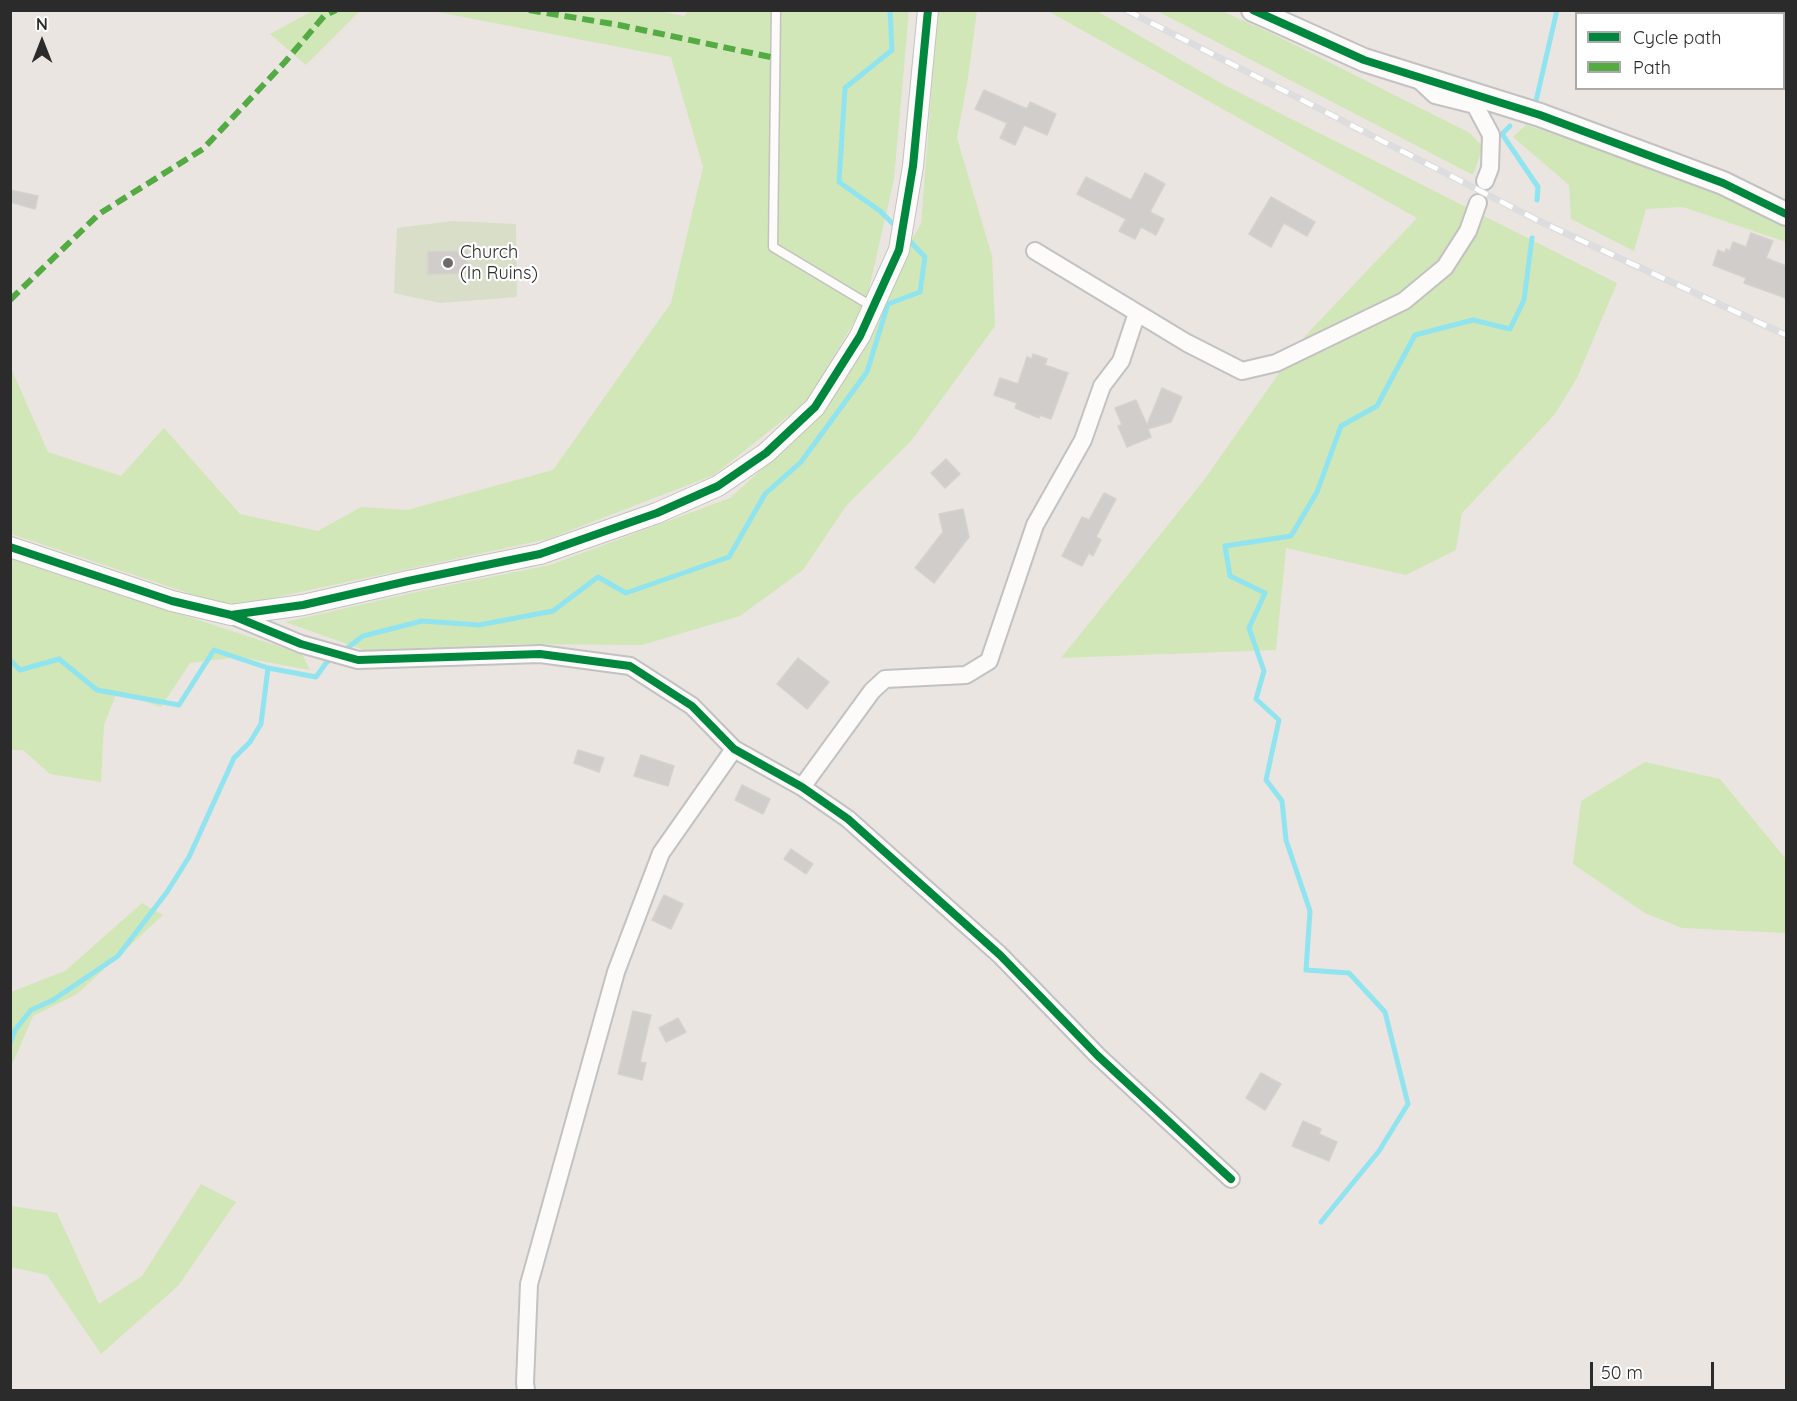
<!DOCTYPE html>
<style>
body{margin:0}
#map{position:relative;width:1797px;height:1401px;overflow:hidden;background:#eae5e0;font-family:Quicksand,sans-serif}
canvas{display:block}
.frame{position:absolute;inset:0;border:12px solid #2b2b2b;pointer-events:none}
.legend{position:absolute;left:1575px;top:12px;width:210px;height:78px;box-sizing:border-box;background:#fff;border:2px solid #aaa;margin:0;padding:8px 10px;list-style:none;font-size:18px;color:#2b2b2b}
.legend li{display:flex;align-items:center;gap:12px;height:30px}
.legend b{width:30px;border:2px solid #aaa}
.north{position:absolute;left:12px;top:12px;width:60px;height:60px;-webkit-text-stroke:4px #fff;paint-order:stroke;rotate:0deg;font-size:16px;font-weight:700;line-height:24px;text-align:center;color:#2b2b2b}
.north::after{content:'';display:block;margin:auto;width:21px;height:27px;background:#2b2b2b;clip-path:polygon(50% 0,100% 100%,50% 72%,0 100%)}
.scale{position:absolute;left:1590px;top:1362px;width:124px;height:27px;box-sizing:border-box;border:3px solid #2b2b2b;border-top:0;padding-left:8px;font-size:18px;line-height:21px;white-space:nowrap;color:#2b2b2b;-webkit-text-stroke:4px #fff;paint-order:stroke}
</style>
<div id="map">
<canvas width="1797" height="1401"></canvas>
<div class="frame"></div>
<ul class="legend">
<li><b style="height:8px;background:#00873e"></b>Cycle path</li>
<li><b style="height:8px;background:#54ab44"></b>Path</li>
</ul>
<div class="north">N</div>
<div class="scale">50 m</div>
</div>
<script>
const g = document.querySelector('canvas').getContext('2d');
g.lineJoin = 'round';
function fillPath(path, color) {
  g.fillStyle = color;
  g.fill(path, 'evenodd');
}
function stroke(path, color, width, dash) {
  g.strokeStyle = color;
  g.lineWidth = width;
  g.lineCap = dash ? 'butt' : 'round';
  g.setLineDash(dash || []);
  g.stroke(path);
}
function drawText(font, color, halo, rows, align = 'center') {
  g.font = font + ' Quicksand,sans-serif';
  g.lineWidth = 4.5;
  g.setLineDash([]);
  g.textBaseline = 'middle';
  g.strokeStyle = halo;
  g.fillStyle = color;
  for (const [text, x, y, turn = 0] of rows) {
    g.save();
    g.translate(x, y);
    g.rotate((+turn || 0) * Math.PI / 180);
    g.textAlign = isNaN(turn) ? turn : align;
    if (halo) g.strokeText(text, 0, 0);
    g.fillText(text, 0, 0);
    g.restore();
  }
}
fillPath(new Path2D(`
 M 655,10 L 684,16 L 689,10 L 909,11 L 894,179 L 866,302 L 807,401 L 714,475 L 548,539 L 230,607 L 11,534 L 10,366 L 48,452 L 121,476 L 164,428 L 240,514 L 318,531 L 361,507 L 407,510 L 553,470 L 671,303 L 703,167 L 671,57 L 432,11 Z
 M 312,11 L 360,11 L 306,65 L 270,34 Z
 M 938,11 L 977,11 L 968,78 L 957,138 L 992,256 L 995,326 L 911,441 L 846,506 L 803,570 L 740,616 L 642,645 L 520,644 L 364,650 L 285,622 L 425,590 L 550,565 L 730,498 L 823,414 L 867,346 L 873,307 L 921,224 Z
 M 1048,11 L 1097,11 L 1224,85 L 1617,283 L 1577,378 L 1555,414 L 1462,513 L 1456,550 L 1406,575 L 1286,548 L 1276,650 L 1061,658 L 1204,480 L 1306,335 L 1417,218 Z
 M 1157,11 L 1222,11 L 1275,35 L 1470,133 L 1483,147 L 1473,175 Z
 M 1526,125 L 1574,140 L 1742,202 L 1786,224 L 1786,242 L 1683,207 L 1646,209 L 1634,251 L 1571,219 L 1569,185 L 1513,137 Z
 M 10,558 L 302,654 L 310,670 L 239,657 L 190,663 L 161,707 L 117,692 L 104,725 L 101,782 L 50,774 L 23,750 L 11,750 Z
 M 1645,762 L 1720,779 L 1786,859 L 1786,933 L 1682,928 L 1645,913 L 1573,864 L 1581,801 Z
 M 142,903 L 163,915 L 77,994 L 33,1016 L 11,1067 L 11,992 L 65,971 Z
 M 201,1184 L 236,1202 L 178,1286 L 101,1354 L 47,1275 L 11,1267 L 11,1206 L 57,1213 L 99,1304 L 142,1276 Z`), '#d1e7b7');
fillPath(new Path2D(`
 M 453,221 L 516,224 L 517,297 L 440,303 L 394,293 L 397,228 Z`), '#d8dec7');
stroke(new Path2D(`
 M 890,10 L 892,50 L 845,88 L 839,182 L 880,211 L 897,228
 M 1536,101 L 1557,10
 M 1510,126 L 1502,134 L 1538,187 L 1537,200
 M 342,652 L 363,636 L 422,621 L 479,625 L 553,611 L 598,577 L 626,593 L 729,557 L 765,494 L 801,462 L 867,372 L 888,304 L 920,292 L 925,257 L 906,237
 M 10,660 L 20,670 L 59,659 L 97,690 L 179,705 L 214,650 L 268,668 L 316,677 L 326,663 L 334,657
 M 10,1043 L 15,1030 L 31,1010 L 53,1000 L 118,956 L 167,892 L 189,857 L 234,758 L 250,742 L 261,724 L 268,668
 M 1321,1222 L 1379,1151 L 1408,1104 L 1385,1012 L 1349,973 L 1306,970 L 1310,911 L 1286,840 L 1282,801 L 1266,780 L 1279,720 L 1256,699 L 1264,671 L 1249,628 L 1265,593 L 1230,576 L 1225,546 L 1291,536 L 1317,492 L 1341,426 L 1377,406 L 1415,335 L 1473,320 L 1510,329 L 1524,300 L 1532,238`), '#90e4ef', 5);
const building = new Path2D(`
 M 984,90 L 1027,109 L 1030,102 L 1056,114 L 1047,135 L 1024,125 L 1015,145 L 1000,138 L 1007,123 L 975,109 Z
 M 1145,173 L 1165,184 L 1150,212 L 1164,219 L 1156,235 L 1141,227 L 1135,239 L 1119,231 L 1126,219 L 1077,194 L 1086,177 L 1131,200 Z
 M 10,190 L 38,196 L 35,209 L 10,202 Z
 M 1271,197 L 1315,222 L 1307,236 L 1284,223 L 1271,247 L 1249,234 Z
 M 1751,233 L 1773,241 L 1766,258 L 1786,266 L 1786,298 L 1744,283 L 1746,278 L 1713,265 L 1718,250 L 1725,253 L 1726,249 L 1730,251 L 1733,242 L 1746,247 Z
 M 467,251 L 468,273 L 428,274 L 428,252 Z
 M 1033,354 L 1047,359 L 1045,365 L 1068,373 L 1051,419 L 1040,415 L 1039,418 L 1015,408 L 1017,403 L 994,395 L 1000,378 L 1018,384 L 1027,357 L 1032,359 Z
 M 1162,388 L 1182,397 L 1171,422 L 1148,429 L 1151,437 L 1127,447 L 1118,426 L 1122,425 L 1115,408 L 1136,400 L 1147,425 Z
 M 946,459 L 960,474 L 945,488 L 931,473 Z
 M 1104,493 L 1116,499 L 1096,537 L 1101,540 L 1093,556 L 1089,553 L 1082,566 L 1062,556 L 1082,517 L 1089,520 Z
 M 963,509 L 969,537 L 934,583 L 915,568 L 943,532 L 939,514 Z
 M 798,658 L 829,682 L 807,709 L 777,684 Z
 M 578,750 L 604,758 L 599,772 L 574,763 Z
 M 641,755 L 674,766 L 668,786 L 634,776 Z
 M 742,785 L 770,799 L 763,814 L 735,800 Z
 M 791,849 L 813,864 L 806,874 L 784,859 Z
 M 664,895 L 683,904 L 671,929 L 652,920 Z
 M 633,1011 L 651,1015 L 640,1062 L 646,1063 L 642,1080 L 618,1074 Z
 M 678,1018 L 686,1032 L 666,1042 L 659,1028 Z
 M 1261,1073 L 1281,1084 L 1265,1110 L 1246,1098 Z
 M 1303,1121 L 1321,1129 L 1319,1134 L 1337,1142 L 1329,1161 L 1292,1146 Z`);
fillPath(building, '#d1cdca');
stroke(building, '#d5d1cc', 1.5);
const service = new Path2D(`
 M 776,10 L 773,247 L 873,307`);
const minor = new Path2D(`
 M 1418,79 L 1435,95 L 1475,105 L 1491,135 L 1490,168 L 1485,181
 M 1035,251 L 1187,343 L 1242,371 L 1276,363 L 1404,301 L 1445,267 L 1468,231 L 1478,203
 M 231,615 L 301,644 L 358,660 L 540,654 L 630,666 L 692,706 L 734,749 L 802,787 L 848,819 L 1000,955 L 1098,1056 L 1231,1179
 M 802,787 L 872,691 L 885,679 L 966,675 L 989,661 L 1035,525 L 1083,440 L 1102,386 L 1121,361 L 1137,313
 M 526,1390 L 525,1383 L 529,1284 L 616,972 L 661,853 L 734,749`);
const tertiary = new Path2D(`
 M 10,547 L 172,601 L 231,615 L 303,605 L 408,581 L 540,554 L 657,513 L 718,486 L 766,453 L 815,407 L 860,336 L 899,250 L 913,166 L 928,10`);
const secondary = new Path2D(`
 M 1253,10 L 1364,60 L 1540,115 L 1723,183 L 1786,214`);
stroke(service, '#c3c2c2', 11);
stroke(minor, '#c3c2c2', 20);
stroke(tertiary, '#c3c2c2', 22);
stroke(secondary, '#c3c2c2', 26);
stroke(service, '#fcfbfa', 8);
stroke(minor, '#fcfbfa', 16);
stroke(tertiary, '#fcfbfa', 20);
stroke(secondary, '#fcfbfa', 22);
const rail = new Path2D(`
 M 1126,10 L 1537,220 L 1786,335`);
stroke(rail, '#dddddf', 7);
stroke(rail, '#fff', 4.5, [14]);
stroke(new Path2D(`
 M 529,10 L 619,25 L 775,58
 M 10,300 L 99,214 L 203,149 L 285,62 L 324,16 L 336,10`), '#54ab44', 6, [12, 6]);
stroke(new Path2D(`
 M 1253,10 L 1364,60 L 1540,115 L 1723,183 L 1786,214
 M 10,547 L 172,601 L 231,615 L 301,644 L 358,660 L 540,654 L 630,666 L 692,706 L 734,749 L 802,787 L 848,819 L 1000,955 L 1098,1056 L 1231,1179
 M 231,615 L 303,605 L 408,581 L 540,554 L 657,513 L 718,486 L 766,453 L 815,407 L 860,336 L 899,250 L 913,166 L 928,10`), '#00873e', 8);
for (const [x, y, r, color] of [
 [448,263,6,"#6e6c6a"]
]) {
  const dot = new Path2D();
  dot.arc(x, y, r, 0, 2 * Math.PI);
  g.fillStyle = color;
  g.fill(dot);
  stroke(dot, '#fff', 2);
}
drawText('18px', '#2b2b2b', '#fff', [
 ["Church",460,253],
 ["(In Ruins)",460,274]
], 'left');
</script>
